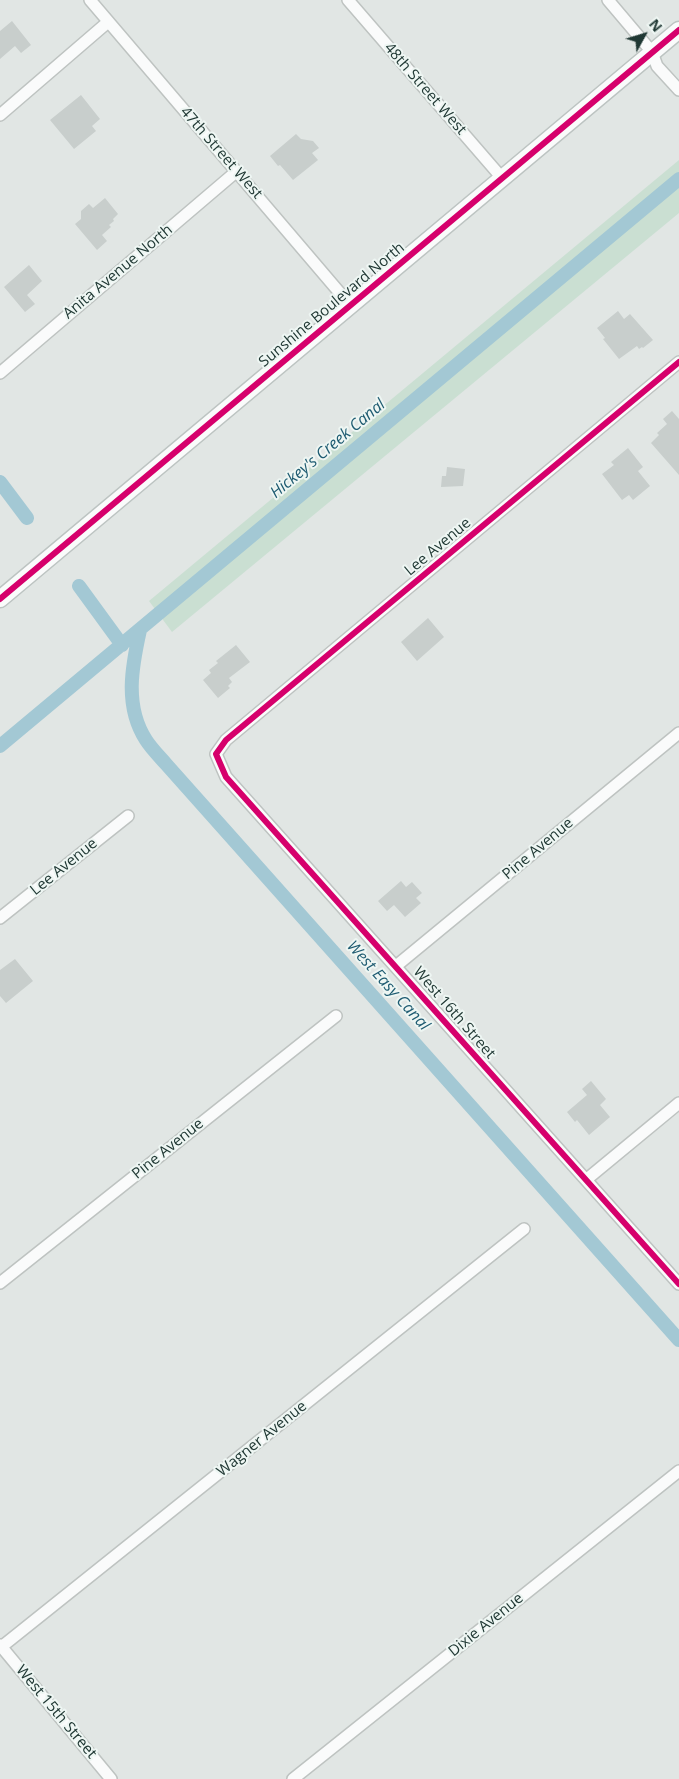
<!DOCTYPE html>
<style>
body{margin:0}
#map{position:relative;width:679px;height:1779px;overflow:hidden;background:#e1e6e4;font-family:"Open Sans",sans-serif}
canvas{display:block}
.north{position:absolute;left:619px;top:10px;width:50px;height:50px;-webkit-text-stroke:4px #eef6f3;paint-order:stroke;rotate:51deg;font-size:14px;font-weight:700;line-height:20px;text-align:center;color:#203834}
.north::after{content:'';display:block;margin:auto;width:18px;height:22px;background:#203834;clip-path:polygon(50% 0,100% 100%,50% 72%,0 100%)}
</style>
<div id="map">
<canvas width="679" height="1779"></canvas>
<div class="north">N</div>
</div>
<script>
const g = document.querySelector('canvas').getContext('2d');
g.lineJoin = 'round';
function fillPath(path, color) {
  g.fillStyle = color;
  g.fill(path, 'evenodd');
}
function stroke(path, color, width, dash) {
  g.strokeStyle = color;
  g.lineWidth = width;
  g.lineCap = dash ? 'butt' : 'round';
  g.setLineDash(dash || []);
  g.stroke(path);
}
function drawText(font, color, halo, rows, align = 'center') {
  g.font = font + ' "Open Sans",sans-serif';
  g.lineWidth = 4;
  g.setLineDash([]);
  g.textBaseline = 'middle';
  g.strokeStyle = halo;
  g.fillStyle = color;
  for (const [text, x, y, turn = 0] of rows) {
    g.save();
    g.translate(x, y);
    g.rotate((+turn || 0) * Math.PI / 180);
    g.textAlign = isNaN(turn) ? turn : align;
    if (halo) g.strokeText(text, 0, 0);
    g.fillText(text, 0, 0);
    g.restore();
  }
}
fillPath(new Path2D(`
 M 679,160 L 679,213 L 172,632 L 149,601 Z`), '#cadfd2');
stroke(new Path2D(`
 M 0,482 L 27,518
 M 79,586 L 122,645
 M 140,630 C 132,666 124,706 146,740 C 151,748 159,756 166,764 L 679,1340
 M 0,746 L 679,179`), '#a3c8d4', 14);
fillPath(new Path2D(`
 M 12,21 L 31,45 L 21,53 L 15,46 L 0,59 L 0,31 Z
 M 81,95 L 100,119 L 92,126 L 96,131 L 74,149 L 50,120 Z
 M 296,134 L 301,139 L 313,141 L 319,148 L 312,153 L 318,160 L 293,180 L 280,165 L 278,166 L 270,156 Z
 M 105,198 L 118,214 L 113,219 L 114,221 L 109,225 L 111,227 L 102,235 L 107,241 L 97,250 L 75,224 L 81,219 L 81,211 L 89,204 L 93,208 Z
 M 29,265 L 42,281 L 27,295 L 35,304 L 25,312 L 4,287 Z
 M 618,311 L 624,319 L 630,314 L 653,340 L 643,348 L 642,347 L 639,349 L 637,346 L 619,359 L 603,339 L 605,338 L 597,328 Z
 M 672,411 L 679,419 L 679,475 L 651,443 L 659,435 L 657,433 L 667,424 L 663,419 Z
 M 628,448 L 643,467 L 638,471 L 650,486 L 633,500 L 629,495 L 622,500 L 602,474 L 614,465 L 611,462 Z
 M 447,467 L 465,469 L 463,486 L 441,487 L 442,476 L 446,476 Z
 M 428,618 L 444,637 L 417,661 L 401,642 Z
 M 236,645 L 250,662 L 229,678 L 232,682 L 228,686 L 230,688 L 218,698 L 203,680 L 211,673 L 209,670 L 218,663 L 216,661 Z
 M 401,881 L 406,887 L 412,882 L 422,893 L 416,898 L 421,903 L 405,917 L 394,905 L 387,911 L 378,901 Z
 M 15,959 L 33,981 L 6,1003 L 0,996 L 0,970 Z
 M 591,1081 L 606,1099 L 600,1105 L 610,1117 L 589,1135 L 577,1120 L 575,1122 L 567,1112 L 587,1095 L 582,1089 Z`), '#c8cecc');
const street = new Path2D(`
 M 90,0 L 351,306
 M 348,0 L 502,178
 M 608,0 L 652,52 L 657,66 L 679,90
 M 0,115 L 108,22
 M 679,362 L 226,740 L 216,754 L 226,777 L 679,1284
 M 0,373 L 237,171
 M 0,918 L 128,816
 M 396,966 L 679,733
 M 587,1179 L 679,1103
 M 0,1283 L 336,1016
 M 0,1645 L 111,1779
 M 0,1648 L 524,1229
 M 293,1779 L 679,1471`);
const secondary = new Path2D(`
 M 0,599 L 679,30`);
stroke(street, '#bec3c1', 14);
stroke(secondary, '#bdc4c2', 19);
stroke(street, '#fafbfb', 11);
stroke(secondary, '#fafbfb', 16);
stroke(new Path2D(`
 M 679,362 L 226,740 L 216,754 L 226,777 L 679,1284
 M 0,599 L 679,30`), '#d6006c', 6);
drawText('15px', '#203834', '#eef6f3', [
 ["48th Street West",425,89,49],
 ["47th Street West",221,153,49],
 ["Anita Avenue North",118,272,-40],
 ["Sunshine Boulevard North",332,305,-40],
 ["Lee Avenue",438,547,-40],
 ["Pine Avenue",538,849,-40],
 ["Lee Avenue",64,867,-39],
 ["West 16th Street",454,1013,49],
 ["Pine Avenue",168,1149,-39],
 ["Wagner Avenue",262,1439,-39],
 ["Dixie Avenue",486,1625,-39],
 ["West 15th Street",56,1712,50]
]);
drawText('italic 16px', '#1e5b71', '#eef6f3', [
 ["Hickey's Creek Canal",328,449,-40],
 ["West Easy Canal",388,986,48]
]);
</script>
